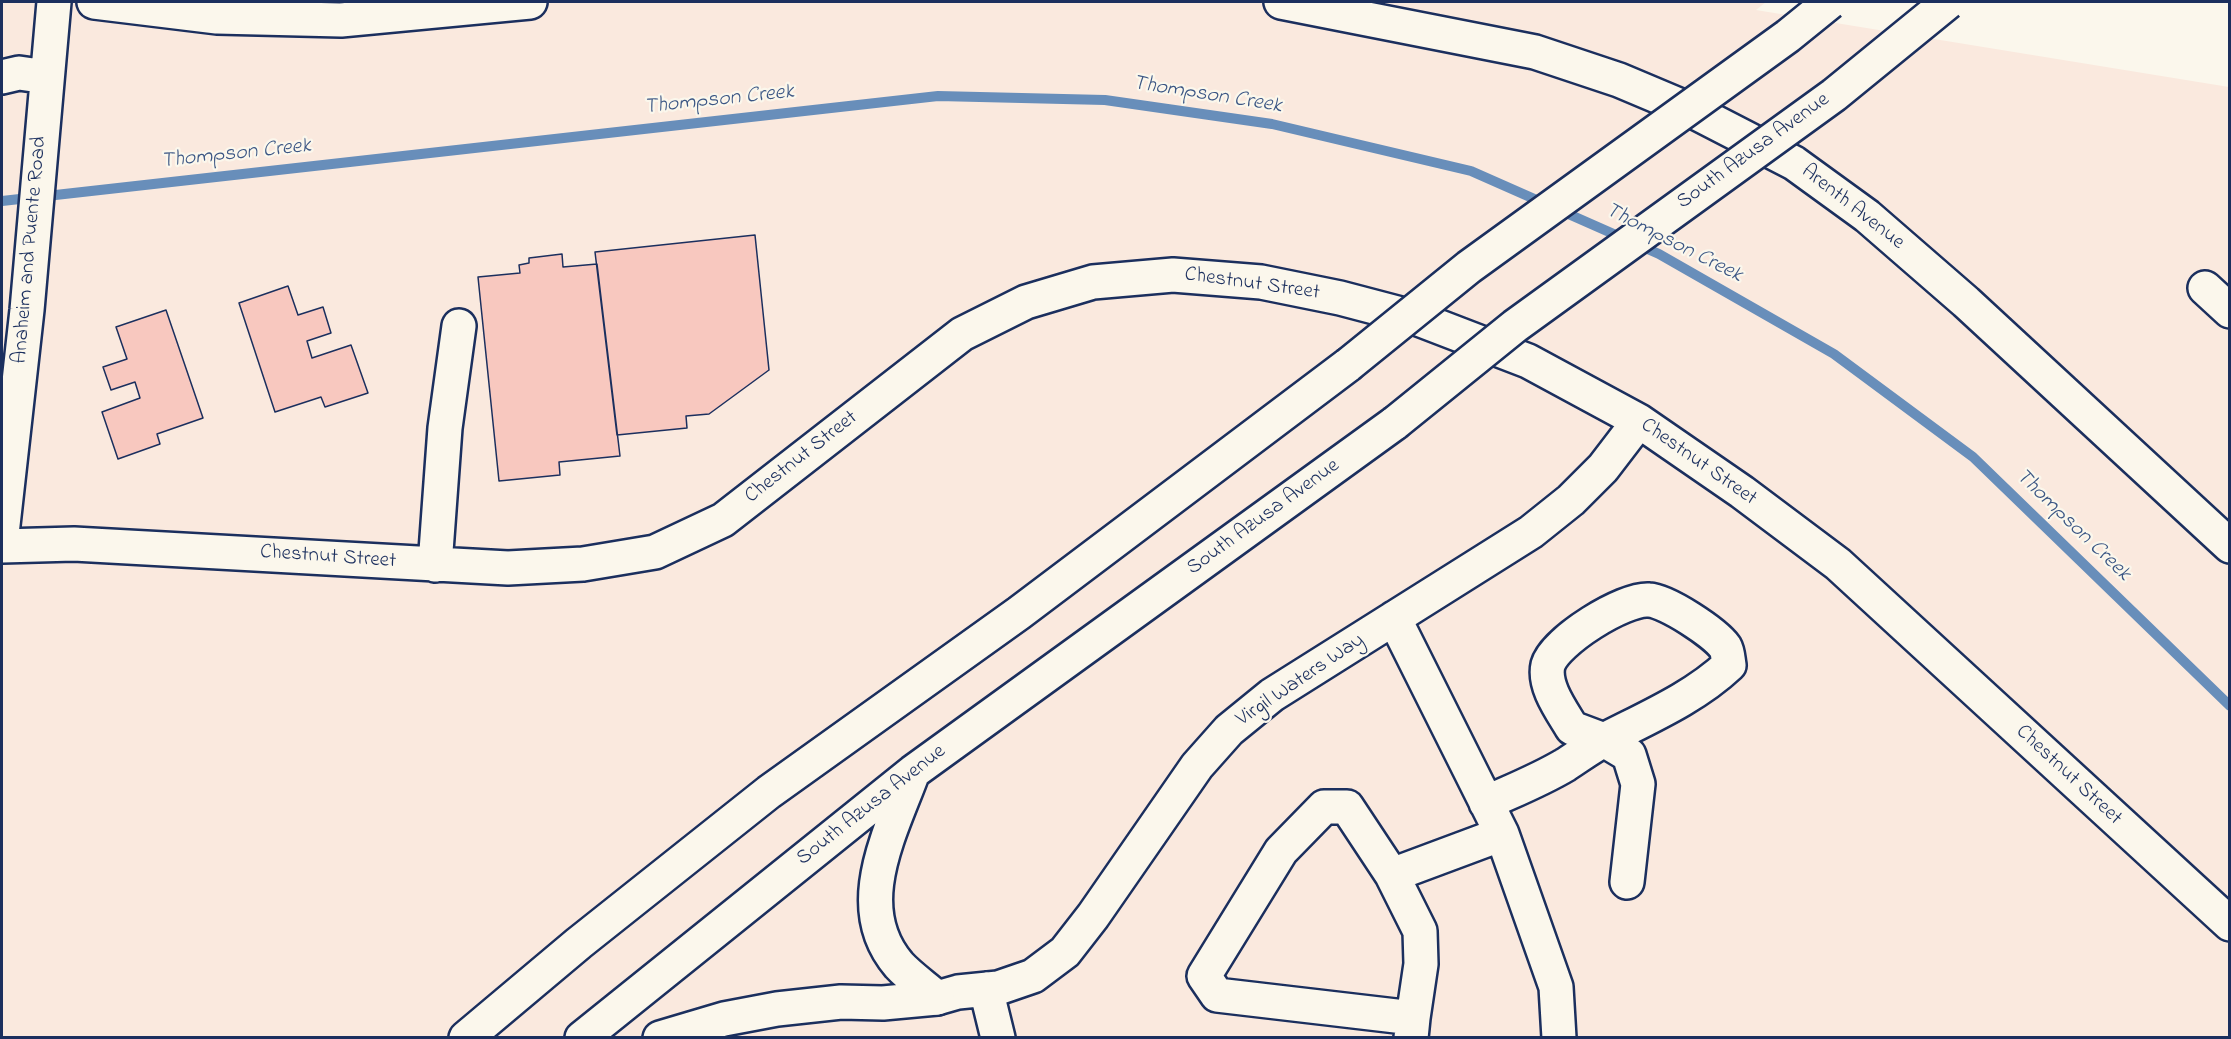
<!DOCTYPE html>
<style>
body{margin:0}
#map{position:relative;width:2231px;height:1039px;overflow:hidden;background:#fbf7ec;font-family:"Indie Flower",sans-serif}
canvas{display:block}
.frame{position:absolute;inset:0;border:3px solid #1b2f5e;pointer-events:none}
</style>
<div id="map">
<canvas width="2231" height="1039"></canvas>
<div class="frame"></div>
</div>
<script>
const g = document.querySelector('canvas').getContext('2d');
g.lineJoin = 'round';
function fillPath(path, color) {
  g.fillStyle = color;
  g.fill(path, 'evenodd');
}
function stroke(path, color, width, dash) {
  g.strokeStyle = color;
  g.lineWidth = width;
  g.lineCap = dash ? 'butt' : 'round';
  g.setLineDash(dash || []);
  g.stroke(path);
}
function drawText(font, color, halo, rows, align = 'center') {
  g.font = font + ' "Indie Flower",sans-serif';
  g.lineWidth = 4.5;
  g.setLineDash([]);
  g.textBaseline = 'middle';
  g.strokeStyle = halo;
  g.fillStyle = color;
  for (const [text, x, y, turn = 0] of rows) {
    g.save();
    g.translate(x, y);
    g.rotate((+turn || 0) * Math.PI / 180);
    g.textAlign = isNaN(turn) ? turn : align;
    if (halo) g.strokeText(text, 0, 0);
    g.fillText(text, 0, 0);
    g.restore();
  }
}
fillPath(new Path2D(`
 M 2,2 L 1766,2 L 1756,10 L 2229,87 L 2229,1037 L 2,1038 Z`), '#fae9de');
stroke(new Path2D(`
 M 2,201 L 938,96 L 1105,100 L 1272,124 L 1471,171 L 1659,254 L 1834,354 L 1973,457 L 2230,706`), '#688eba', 10);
const building = new Path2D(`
 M 755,235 L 769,370 L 709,414 L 686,416 L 687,428 L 617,435 L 595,252 Z
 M 562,254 L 563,267 L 597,264 L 620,456 L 559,462 L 560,475 L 499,481 L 478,277 L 520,273 L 519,265 L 529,263 L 529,258 Z
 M 288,286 L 298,315 L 323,307 L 331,333 L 307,341 L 312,358 L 351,345 L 368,393 L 325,407 L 321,397 L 275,412 L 239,303 Z
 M 166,310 L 203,418 L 157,434 L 160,444 L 118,459 L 102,412 L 140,398 L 135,382 L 111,390 L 103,367 L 127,359 L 116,327 Z`);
fillPath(building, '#f8c8bf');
stroke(building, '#1b2f5e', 1.5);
const minor = new Path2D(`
 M 94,2 L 217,17 L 341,20 L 530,2
 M 1281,2 L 1535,52 L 1619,80 L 1695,112 L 1794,163 L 1867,216 L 1966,302 L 2230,546
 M 2,77 L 19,73 L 47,77
 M 2205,288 L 2230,311
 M 2,534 L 27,310 L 54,2
 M 2,546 L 74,544 L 508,568 L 583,564 L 655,552 L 723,520 L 962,334 L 1026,302 L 1093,282 L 1173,275 L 1261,282 L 1340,298 L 1416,318 L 1528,361 L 1639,421 L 1742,492 L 1838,564 L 2230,924
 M 435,565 L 445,428 L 459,326
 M 1394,618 L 1502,834 L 1392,875 L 1347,807 L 1324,807 L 1281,851 L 1204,976 L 1217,995 L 1413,1018 L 1411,1038
 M 1486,803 C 1512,791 1540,780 1565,765 C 1579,756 1592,746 1608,738 C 1649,717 1695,697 1729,665 C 1728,660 1728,652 1725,647 C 1715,633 1667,601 1649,600 C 1624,598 1555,641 1548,665 C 1543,686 1562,711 1572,728 L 1604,740 L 1629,755 L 1638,784 L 1627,882
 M 1502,834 L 1556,987 L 1559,1038
 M 1392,875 L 1420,931 L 1421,964 L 1413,1018
 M 986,989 L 998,1038
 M 937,998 L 958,992 L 998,988 L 1033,976 L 1065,952 L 1093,916 L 1197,766 L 1229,730 L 1272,695 L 1531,532 L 1571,500 L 1603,468 L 1639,421`);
const major = new Path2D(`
 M 913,772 C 891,832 849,907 899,965 C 910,977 925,987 937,998
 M 466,1038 L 579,943 L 769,792 L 1019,613 L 1348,365
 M 582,1038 L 913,772 L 1395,423
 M 660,1038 L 724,1019 L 777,1009 L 841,1002 L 883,1003 L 937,998`);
stroke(minor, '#1b2f5e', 38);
stroke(major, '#1b2f5e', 38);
stroke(minor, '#fbf7ec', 33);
stroke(major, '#fbf7ec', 33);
const majorBridge = new Path2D(`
 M 1348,365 L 1469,267 L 1788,36 L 1830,2
 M 1395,423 L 1515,326 L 1834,95 L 1948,2`);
stroke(majorBridge, '#1b2f5e', 38, []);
stroke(majorBridge, '#fbf7ec', 33);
drawText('21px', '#1b2f5e', '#fbf7ec', [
 ["South Azusa Avenue",1754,152,-36],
 ["Arenth Avenue",1852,208,38],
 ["Anaheim and Puente Road",31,250,-85],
 ["Chestnut Street",1252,285,8],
 ["Chestnut Street",802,458,-38],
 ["Chestnut Street",1698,463,35],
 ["South Azusa Avenue",1264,518,-36],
 ["Chestnut Street",328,558,4],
 ["Virgil Waters Way",1301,681,-34],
 ["Chestnut Street",2068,776,43],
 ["South Azusa Avenue",872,806,-38]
]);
drawText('italic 22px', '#3b5684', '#fbf7ec', [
 ["Thompson Creek",1207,96,9],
 ["Thompson Creek",719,101,-6],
 ["Thompson Creek",236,155,-6],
 ["Thompson Creek",1673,244,27],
 ["Thompson Creek",2072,526,44]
]);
</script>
